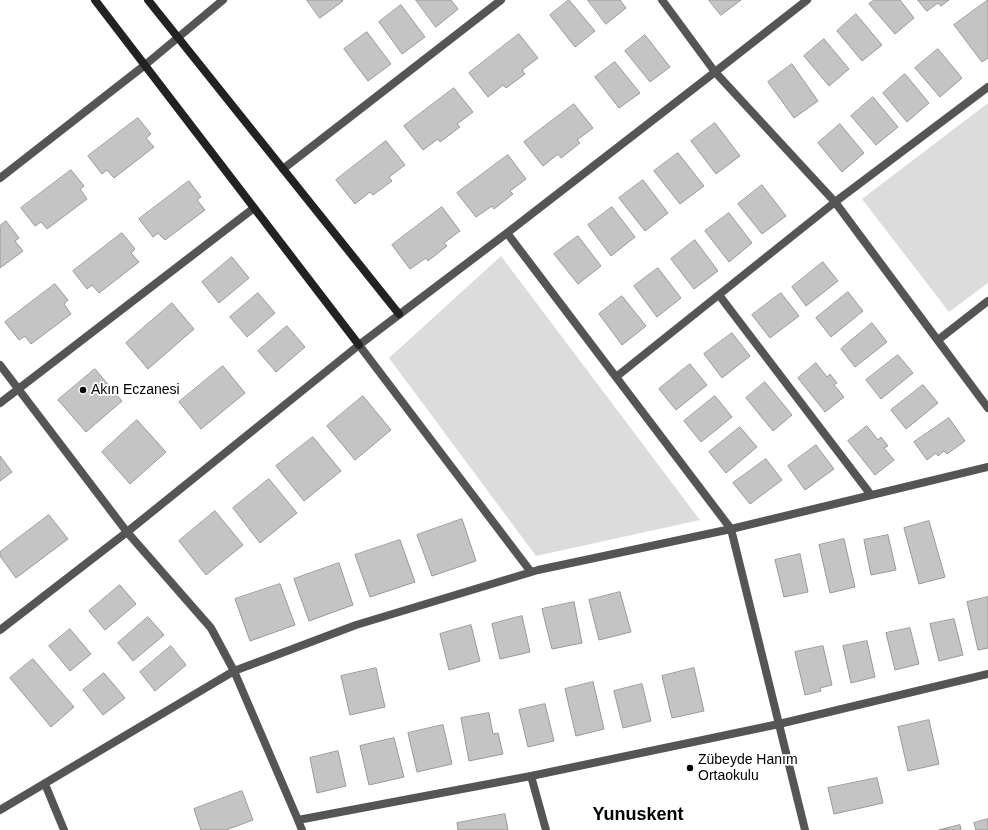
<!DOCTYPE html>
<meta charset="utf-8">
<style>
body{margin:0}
canvas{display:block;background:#fff}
</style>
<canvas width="988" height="830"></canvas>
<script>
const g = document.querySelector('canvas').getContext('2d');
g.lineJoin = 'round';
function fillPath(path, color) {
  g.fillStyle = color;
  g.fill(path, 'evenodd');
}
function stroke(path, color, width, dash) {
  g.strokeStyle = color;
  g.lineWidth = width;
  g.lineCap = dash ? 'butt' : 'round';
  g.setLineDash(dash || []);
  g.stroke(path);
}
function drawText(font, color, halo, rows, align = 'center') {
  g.font = font + ' Helvetica,sans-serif';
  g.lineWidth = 3.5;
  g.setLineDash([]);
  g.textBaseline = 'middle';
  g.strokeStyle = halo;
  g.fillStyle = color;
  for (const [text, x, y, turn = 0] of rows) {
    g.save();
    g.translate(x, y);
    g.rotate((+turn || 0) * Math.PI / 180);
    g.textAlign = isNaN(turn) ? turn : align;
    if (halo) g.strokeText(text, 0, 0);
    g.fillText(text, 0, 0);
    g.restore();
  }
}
fillPath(new Path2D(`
 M 988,103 L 988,283 L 949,312 L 862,199 Z
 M 501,256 L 700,520 L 536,556 L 389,358 Z`), '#dcdcdc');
const building = new Path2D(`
 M 307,0 L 342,0 L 343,1 L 320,18 Z
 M 416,0 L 451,0 L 458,9 L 436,27 Z
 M 569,0 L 595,31 L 575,47 L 550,15 Z
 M 588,0 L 620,0 L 626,8 L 606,24 Z
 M 709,0 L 741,0 L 721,15 Z
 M 874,0 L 900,0 L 914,18 L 895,34 L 869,4 Z
 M 918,0 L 949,0 L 941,6 L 938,3 L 927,11 Z
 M 988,0 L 988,58 L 982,62 L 954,25 Z
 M 401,5 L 425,37 L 402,54 L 379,22 Z
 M 856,14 L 882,45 L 862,61 L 837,31 Z
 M 367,32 L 391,64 L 368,81 L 344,49 Z
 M 519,34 L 538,58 L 522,70 L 525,74 L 506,88 L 503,85 L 488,97 L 469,73 Z
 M 645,35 L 670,67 L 650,82 L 625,51 Z
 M 824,39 L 849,69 L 829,86 L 804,56 Z
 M 938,49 L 962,78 L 940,97 L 915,68 Z
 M 615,62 L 640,93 L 619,108 L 595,77 Z
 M 792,64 L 818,101 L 794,118 L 768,82 Z
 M 905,74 L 929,103 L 907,122 L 883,93 Z
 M 454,88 L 473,112 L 457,124 L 460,127 L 440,142 L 438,139 L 423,150 L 404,126 Z
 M 873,97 L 898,127 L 876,145 L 851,116 Z
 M 574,104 L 593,128 L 577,140 L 580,143 L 561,158 L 558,154 L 543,166 L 524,142 Z
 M 138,118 L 151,134 L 146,138 L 154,147 L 114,178 L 107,170 L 102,174 L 88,156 Z
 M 715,123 L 740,156 L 716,174 L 691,141 Z
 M 840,124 L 864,153 L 842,172 L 818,143 Z
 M 386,141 L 405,165 L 389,177 L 392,181 L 373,195 L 370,192 L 355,204 L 336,180 Z
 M 678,153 L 704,186 L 680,204 L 654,171 Z
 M 508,155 L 526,179 L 510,191 L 513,194 L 494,209 L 492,206 L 476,217 L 457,193 Z
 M 71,170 L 84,186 L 80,189 L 87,199 L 47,229 L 41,222 L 35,226 L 21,208 Z
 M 643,180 L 668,213 L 645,231 L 619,198 Z
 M 189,181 L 201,197 L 197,200 L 205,210 L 165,240 L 158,233 L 153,237 L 139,219 Z
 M 762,185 L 786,216 L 762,234 L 738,204 Z
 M 442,207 L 460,231 L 444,243 L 447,246 L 428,261 L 426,258 L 410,269 L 392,245 Z
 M 612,207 L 635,237 L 611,256 L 588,225 Z
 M 729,213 L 752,243 L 729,262 L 705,231 Z
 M 6,221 L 19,238 L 15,241 L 23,251 L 0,268 L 0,226 Z
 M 122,233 L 135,249 L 131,253 L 139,262 L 99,293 L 92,285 L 87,289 L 73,271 Z
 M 578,236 L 601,266 L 578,284 L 554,254 Z
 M 695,240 L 718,271 L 694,289 L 671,259 Z
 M 232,257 L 249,278 L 219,303 L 202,282 Z
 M 823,262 L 838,281 L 806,306 L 792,287 Z
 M 658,268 L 681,298 L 657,317 L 634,286 Z
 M 55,284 L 68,300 L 64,304 L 71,314 L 31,344 L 25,336 L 19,340 L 5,322 Z
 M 848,292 L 863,311 L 831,337 L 816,318 Z
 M 258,293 L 275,313 L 247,337 L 230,317 Z
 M 781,293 L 799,316 L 770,338 L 752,315 Z
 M 622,296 L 646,326 L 622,345 L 599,314 Z
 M 172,303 L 194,329 L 148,369 L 126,343 Z
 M 872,323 L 887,342 L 855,367 L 841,349 Z
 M 287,326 L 305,347 L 276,372 L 258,351 Z
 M 732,333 L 750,356 L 722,378 L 704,354 Z
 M 898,355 L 913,373 L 881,399 L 866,380 Z
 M 816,363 L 827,377 L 830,374 L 837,383 L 834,385 L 844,397 L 825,412 L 798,378 Z
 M 690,364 L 707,385 L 676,410 L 659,389 Z
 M 223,366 L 245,393 L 201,429 L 179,402 Z
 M 95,369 L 122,401 L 86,432 L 58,400 Z
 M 765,382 L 792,415 L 773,431 L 746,398 Z
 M 923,385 L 938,403 L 906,429 L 891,410 Z
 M 363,396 L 391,430 L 355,460 L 327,426 Z
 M 715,396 L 732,417 L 701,442 L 684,421 Z
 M 949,418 L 965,441 L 947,454 L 944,451 L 938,456 L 936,453 L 927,460 L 914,442 Z
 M 137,420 L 166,452 L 130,484 L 102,452 Z
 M 867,426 L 878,440 L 881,437 L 888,446 L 884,448 L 894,460 L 875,475 L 848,441 Z
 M 740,427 L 757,447 L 726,473 L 709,452 Z
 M 313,437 L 341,471 L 304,501 L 276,466 Z
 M 816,445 L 834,469 L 805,490 L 788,466 Z
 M 0,456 L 12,472 L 0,481 Z
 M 766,459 L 782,480 L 750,504 L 733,483 Z
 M 269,479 L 297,513 L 260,543 L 233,508 Z
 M 215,511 L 243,545 L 206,575 L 179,541 Z
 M 49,515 L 68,539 L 16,578 L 0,556 L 0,552 Z
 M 462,519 L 476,561 L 432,576 L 417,535 Z
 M 929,521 L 945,577 L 919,584 L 904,528 Z
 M 888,535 L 896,570 L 871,575 L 864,540 Z
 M 844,539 L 855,587 L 830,593 L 819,545 Z
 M 400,540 L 415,582 L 370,597 L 355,555 Z
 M 800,554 L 808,592 L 784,597 L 775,560 Z
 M 339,563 L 353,605 L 309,621 L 294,579 Z
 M 280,584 L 295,625 L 250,641 L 235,599 Z
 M 120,585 L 136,604 L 105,630 L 89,611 Z
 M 620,592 L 631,632 L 599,640 L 589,600 Z
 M 988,597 L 988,648 L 978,650 L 967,602 Z
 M 574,602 L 582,643 L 552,649 L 542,609 Z
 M 522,616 L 530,652 L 500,659 L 492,624 Z
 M 148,617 L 164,635 L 133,661 L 118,643 Z
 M 954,619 L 963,655 L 939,661 L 930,624 Z
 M 471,625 L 480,661 L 449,670 L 440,634 Z
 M 910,628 L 919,664 L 895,670 L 886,633 Z
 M 70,629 L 91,654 L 70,671 L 49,646 Z
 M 867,641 L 875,677 L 851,683 L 843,646 Z
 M 171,646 L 186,665 L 155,691 L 140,672 Z
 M 823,646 L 832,685 L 820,688 L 821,691 L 805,695 L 795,652 Z
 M 33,659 L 74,707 L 51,727 L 10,678 Z
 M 376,668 L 385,707 L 350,715 L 341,676 Z
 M 694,668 L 704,711 L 672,718 L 662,676 Z
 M 104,673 L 125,698 L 103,715 L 83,690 Z
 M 593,682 L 604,729 L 576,736 L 565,689 Z
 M 642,684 L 651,721 L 623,728 L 614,691 Z
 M 545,704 L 554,741 L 528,747 L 519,710 Z
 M 489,713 L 493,734 L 498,733 L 503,754 L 469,761 L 461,718 Z
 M 929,720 L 939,764 L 908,771 L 898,727 Z
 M 443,725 L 452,764 L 417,772 L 408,733 Z
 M 394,738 L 404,777 L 369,785 L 360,746 Z
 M 338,751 L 346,786 L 317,793 L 310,758 Z
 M 877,778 L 883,803 L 834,814 L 828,788 Z
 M 242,791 L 253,820 L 226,830 L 201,830 L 194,809 Z
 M 505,814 L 508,830 L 458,830 L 457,823 Z
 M 988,819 L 988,830 L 976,830 L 974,823 Z
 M 960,825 L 961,830 L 939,830 Z`);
fillPath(building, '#c4c4c4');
stroke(building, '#999', 1);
stroke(new Path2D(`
 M 662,0 L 715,72 L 835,202 L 988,408
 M 283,169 L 501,0
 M 0,178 L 145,65 L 223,0
 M 507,233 L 731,529 L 805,830
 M 719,295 L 871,495
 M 938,340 L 988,301
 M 359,345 L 531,572
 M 0,365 L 127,532 L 211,628 L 234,671 L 298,820 L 302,830
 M 616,377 L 835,202 L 988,87
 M 0,403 L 254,208
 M 0,630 L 127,532 L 359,345 L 507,233 L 715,72 L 807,0
 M 531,776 L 546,830
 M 45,784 L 64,830
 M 0,810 L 234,671 L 356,625 L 538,570 L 731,529 L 988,467
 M 298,820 L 531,776 L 779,724 L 988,674`), '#555', 8);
stroke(new Path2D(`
 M 95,0 L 359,345
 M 148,0 L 399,314`), '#222', 8);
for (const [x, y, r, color] of [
 [83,390,4,"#000"],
 [690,768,4,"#000"]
]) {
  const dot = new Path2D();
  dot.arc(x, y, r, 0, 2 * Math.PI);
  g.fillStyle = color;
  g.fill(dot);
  stroke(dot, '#fff', 1.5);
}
drawText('14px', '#000', '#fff', [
 ["Akın Eczanesi",91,390],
 ["Zübeyde Hanım",698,760],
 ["Ortaokulu",698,776]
], 'left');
drawText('bold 18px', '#000', '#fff', [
 ["Yunuskent",638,815]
]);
</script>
